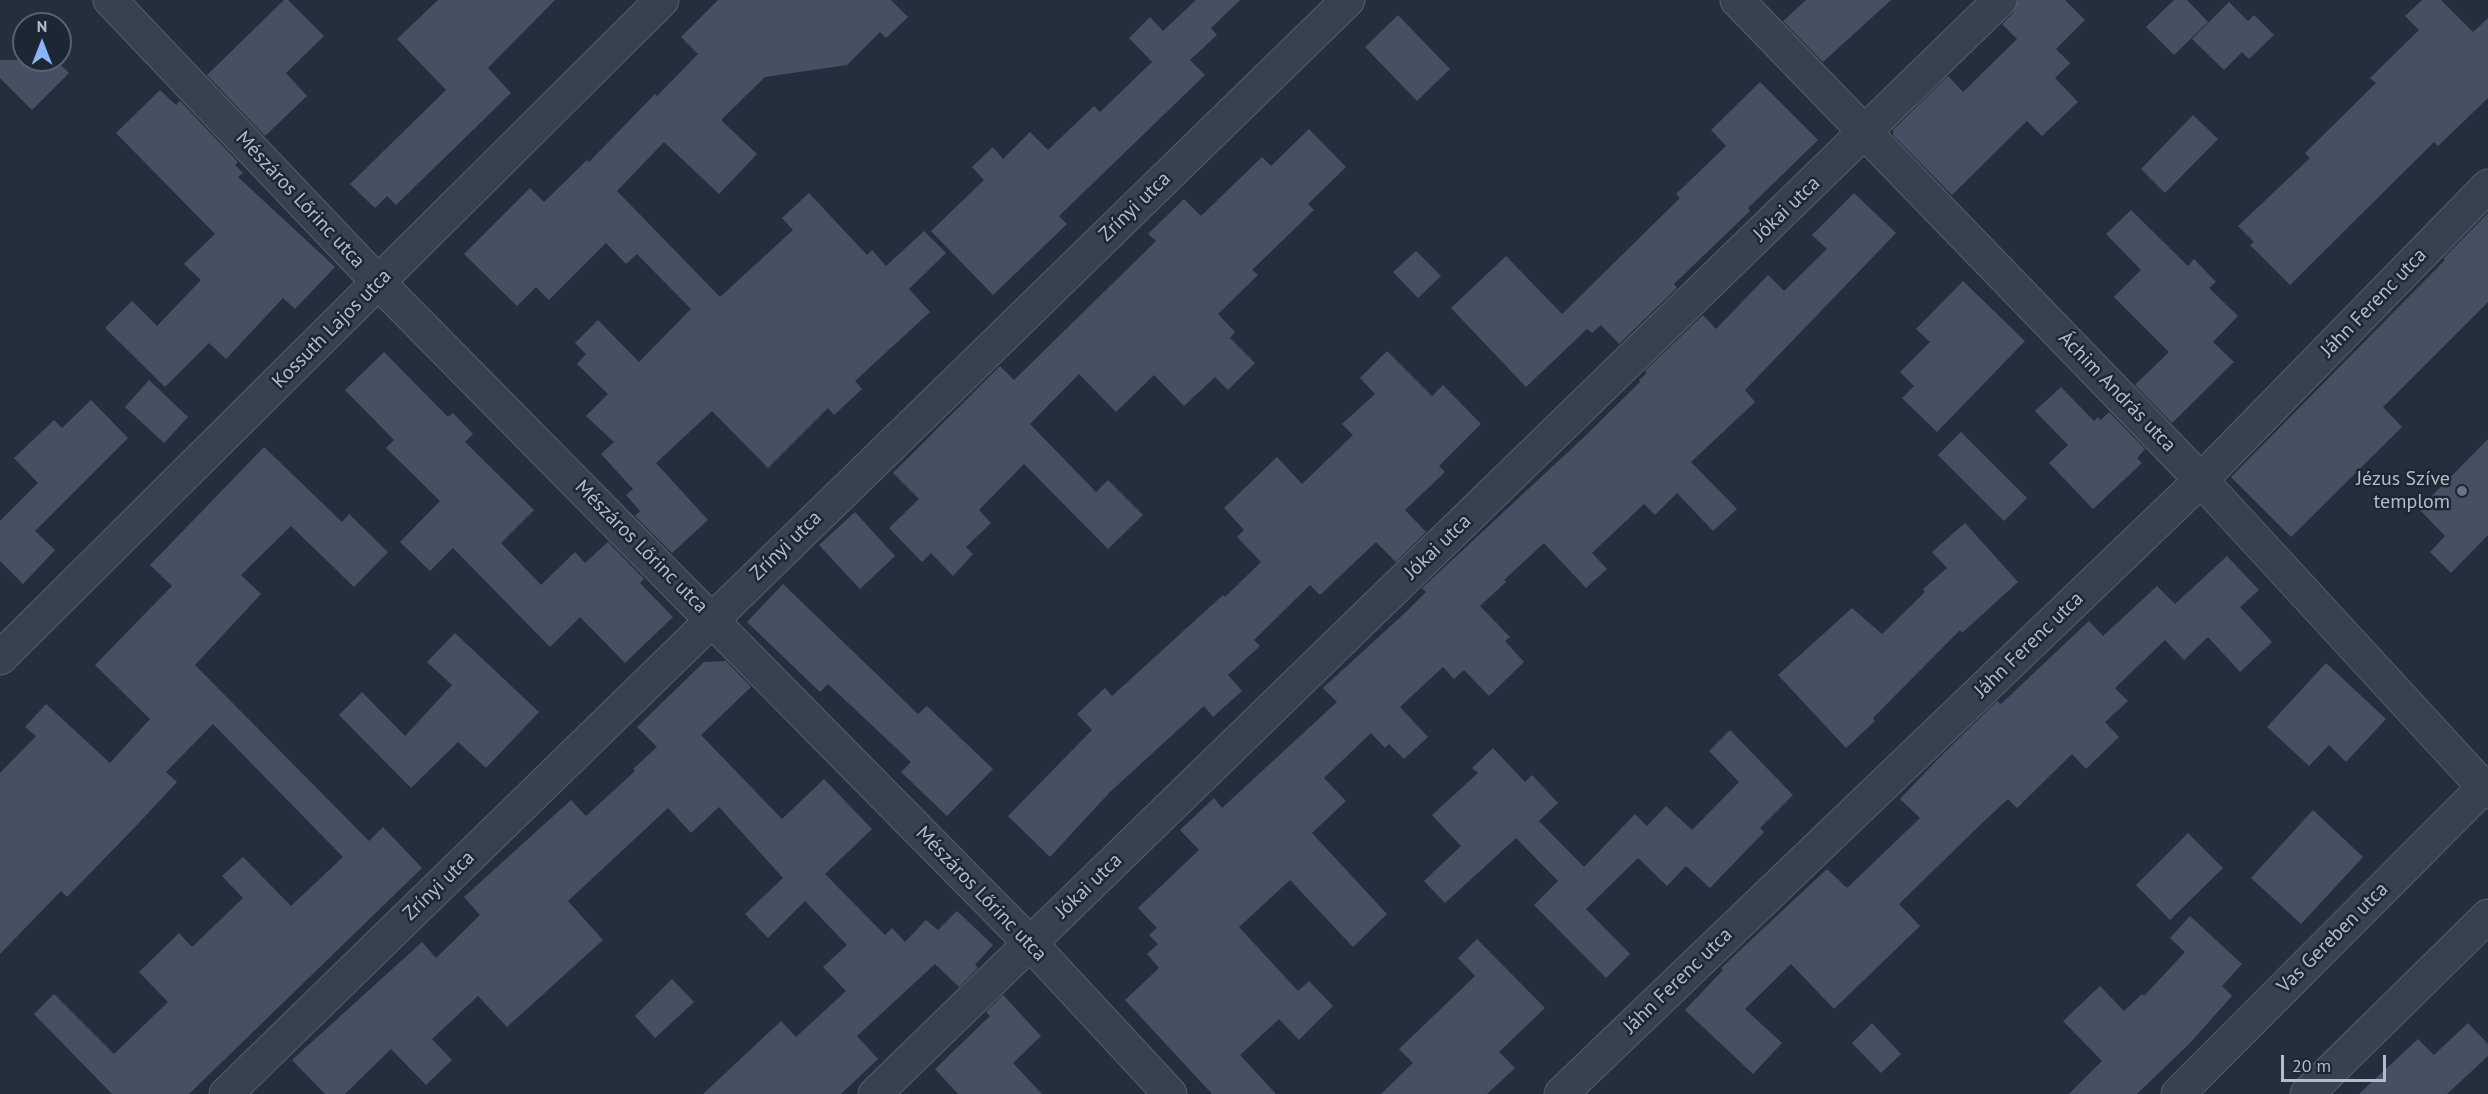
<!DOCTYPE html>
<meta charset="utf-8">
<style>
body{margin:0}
#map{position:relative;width:2488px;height:1094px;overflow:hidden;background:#242f3e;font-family:"PT Sans",sans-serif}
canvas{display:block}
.north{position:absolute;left:12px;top:12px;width:60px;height:60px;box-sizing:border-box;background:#1d2633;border:2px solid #59626f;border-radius:50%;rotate:0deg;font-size:16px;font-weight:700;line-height:24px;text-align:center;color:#b4bcc9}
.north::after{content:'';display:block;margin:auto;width:21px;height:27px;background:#8ab4f8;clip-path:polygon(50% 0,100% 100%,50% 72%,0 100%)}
.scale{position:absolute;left:2281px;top:1055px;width:105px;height:27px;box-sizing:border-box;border:3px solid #b4bcc9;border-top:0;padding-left:8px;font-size:18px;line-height:21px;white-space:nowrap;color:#b4bcc9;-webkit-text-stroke:4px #1d2633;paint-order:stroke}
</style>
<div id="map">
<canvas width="2488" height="1094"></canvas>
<div class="north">N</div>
<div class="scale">20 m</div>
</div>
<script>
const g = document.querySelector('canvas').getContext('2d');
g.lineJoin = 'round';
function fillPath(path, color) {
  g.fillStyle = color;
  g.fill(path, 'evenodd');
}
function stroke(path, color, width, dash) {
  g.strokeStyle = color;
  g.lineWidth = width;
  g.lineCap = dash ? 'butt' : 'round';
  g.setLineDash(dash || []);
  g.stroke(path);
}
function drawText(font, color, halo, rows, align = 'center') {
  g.font = font + ' "PT Sans",sans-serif';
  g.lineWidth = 5;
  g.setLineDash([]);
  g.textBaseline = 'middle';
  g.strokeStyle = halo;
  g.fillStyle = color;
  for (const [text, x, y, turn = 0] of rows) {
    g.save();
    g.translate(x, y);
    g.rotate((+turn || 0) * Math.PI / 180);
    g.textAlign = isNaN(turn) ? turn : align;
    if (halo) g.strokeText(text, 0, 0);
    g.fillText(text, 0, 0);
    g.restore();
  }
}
fillPath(new Path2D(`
 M 284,0 L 288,0 L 324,36 L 286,73 L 307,96 L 265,136 L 207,75 Z
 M 438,0 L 555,0 L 488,68 L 511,93 L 396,205 L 387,196 L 375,208 L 350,184 L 446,90 L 397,39 Z
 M 718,0 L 891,0 L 908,17 L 886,38 L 880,32 L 847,65 L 765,77 L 721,120 L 757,154 L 719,194 L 664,142 L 617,191 L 720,297 L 793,230 L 782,218 L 809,193 L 867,255 L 872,250 L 886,266 L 924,231 L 946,253 L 909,289 L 930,312 L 855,381 L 862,389 L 834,415 L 828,408 L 768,468 L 712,411 L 656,463 L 708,520 L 672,553 L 635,516 L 640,511 L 626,495 L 633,489 L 601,454 L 614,442 L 586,416 L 608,394 L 577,364 L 586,354 L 575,343 L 598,320 L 639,362 L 691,309 L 637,254 L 626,264 L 606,243 L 549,300 L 536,287 L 517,306 L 464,254 L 530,188 L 544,202 L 587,160 L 589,162 L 655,94 L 657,96 L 698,54 L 681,37 Z
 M 1196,0 L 1240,0 L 1211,28 L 1217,35 L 1190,60 L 1205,75 L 1059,216 L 1067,224 L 993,295 L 931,231 L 984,180 L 972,167 L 993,147 L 1003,159 L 1030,132 L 1048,150 L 1094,106 L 1100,112 L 1152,62 L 1129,38 L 1150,17 L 1163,31 Z
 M 1806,0 L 1891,0 L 1823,62 L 1783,21 Z
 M 2018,0 L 2065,0 L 2085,20 L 2056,49 L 2070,63 L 2055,78 L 2078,102 L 2042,136 L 2027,121 L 1952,195 L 1893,135 L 1893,130 L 1948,76 L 1963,92 L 2017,39 L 2002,24 L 2013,13 Z
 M 2174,0 L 2187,0 L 2208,22 L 2174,55 L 2146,27 Z
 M 2422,0 L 2441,0 L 2473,32 L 2488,18 L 2488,98 L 2438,146 L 2434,142 L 2290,285 L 2250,245 L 2254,242 L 2238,226 L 2310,158 L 2305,153 L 2376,83 L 2370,78 L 2419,30 L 2405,16 Z
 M 2229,2 L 2248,21 L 2254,15 L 2274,35 L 2249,59 L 2242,52 L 2224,70 L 2192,39 Z
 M 1398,15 L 1450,69 L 1417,101 L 1365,47 Z
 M 0,60 L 56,60 L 69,73 L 32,110 L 0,78 Z
 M 1760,82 L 1818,140 L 1748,208 L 1750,211 L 1674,284 L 1677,288 L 1619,344 L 1601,325 L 1592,333 L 1587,329 L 1526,387 L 1451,308 L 1506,256 L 1562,314 L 1680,198 L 1676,194 L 1726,146 L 1711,130 Z
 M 160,90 L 176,105 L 180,101 L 238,162 L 235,165 L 243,173 L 238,177 L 335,267 L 295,309 L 283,298 L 226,359 L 209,343 L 165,387 L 105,328 L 132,301 L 157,326 L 201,280 L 184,264 L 215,234 L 116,133 Z
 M 2193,115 L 2218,139 L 2165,193 L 2141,169 Z
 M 1309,129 L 1346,167 L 1308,204 L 1314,210 L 1252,270 L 1258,275 L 1218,314 L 1235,332 L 1230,338 L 1255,363 L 1228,390 L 1215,377 L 1184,406 L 1154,375 L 1116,412 L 1079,374 L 1030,424 L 1096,492 L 1108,480 L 1143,515 L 1108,549 L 1024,464 L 979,510 L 991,523 L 966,547 L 973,554 L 953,576 L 931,553 L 922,562 L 889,528 L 919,499 L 893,473 L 1000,366 L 1014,380 L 1156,241 L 1148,234 L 1184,199 L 1201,216 L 1262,157 L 1271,166 Z
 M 1854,193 L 1896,233 L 1745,390 L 1755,402 L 1691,462 L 1737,509 L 1713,531 L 1677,493 L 1655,515 L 1644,504 L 1592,553 L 1607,569 L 1586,588 L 1544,543 L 1504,580 L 1506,582 L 1480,606 L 1510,637 L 1505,641 L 1524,662 L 1489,696 L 1464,670 L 1454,679 L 1443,667 L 1400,707 L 1428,737 L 1404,759 L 1389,744 L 1385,748 L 1371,733 L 1324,778 L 1346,801 L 1312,833 L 1387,914 L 1353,947 L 1290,880 L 1239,927 L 1298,991 L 1309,981 L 1333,1006 L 1299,1040 L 1279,1019 L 1240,1055 L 1276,1094 L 1212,1094 L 1125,1000 L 1159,968 L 1147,954 L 1158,944 L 1149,935 L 1157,928 L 1138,908 L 1199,850 L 1180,830 L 1214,798 L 1222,808 L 1337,702 L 1323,688 L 1408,610 L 1426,592 L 1422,588 L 1582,439 L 1640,382 L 1639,380 L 1647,373 L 1645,371 L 1703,315 L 1716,329 L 1768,275 L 1784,291 L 1827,249 L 1812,235 Z
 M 2131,210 L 2188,266 L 2194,259 L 2216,282 L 2209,288 L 2238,316 L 2213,342 L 2234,362 L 2172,423 L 2135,385 L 2169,352 L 2114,297 L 2141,270 L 2106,234 Z
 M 2488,213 L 2488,302 L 2383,407 L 2402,427 L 2291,537 L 2231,477 L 2445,260 L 2443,259 Z
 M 1416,251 L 1441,276 L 1418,298 L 1393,272 Z
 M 1963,281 L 2025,341 L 1937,432 L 1902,398 L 1914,386 L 1900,372 L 1930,342 L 1916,329 Z
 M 1387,351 L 1432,396 L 1443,385 L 1481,424 L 1439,466 L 1445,472 L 1405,510 L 1426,532 L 1396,562 L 1376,542 L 1320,595 L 1310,585 L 1254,640 L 1260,646 L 1228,675 L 1242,691 L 1213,717 L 1204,706 L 1110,792 L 1050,857 L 1008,816 L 1092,730 L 1077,714 L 1105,688 L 1112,696 L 1223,595 L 1225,597 L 1261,562 L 1237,537 L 1244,530 L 1224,508 L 1277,457 L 1302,484 L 1353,435 L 1342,424 L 1375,394 L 1360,378 Z
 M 384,352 L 448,417 L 453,413 L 473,434 L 465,442 L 534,510 L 501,543 L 541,585 L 575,552 L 585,563 L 608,542 L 644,579 L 640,583 L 673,617 L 625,663 L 580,617 L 550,647 L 453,548 L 430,571 L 400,542 L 440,501 L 386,448 L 394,440 L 345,390 Z
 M 149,380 L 188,417 L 164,443 L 125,407 Z
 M 2061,387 L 2094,421 L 2098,417 L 2101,420 L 2109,412 L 2145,449 L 2137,458 L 2142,463 L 2093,509 L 2049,463 L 2068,445 L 2035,411 Z
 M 91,400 L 128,438 L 35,531 L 55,550 L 23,584 L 0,561 L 0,521 L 38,483 L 14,458 L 54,420 L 62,428 Z
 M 1961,432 L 2027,498 L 2004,521 L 1938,455 Z
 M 2488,439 L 2488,535 L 2451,573 L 2430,552 L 2445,536 L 2419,509 Z
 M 264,447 L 342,522 L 349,514 L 388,552 L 354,587 L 291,526 L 241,575 L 261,594 L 195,665 L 369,841 L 383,827 L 422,868 L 189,1094 L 112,1094 L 34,1014 L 54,994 L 114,1054 L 168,1002 L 139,972 L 179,933 L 192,947 L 243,898 L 222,876 L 243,857 L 291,906 L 343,857 L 213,724 L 166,772 L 177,782 L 135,827 L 67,897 L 61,891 L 0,954 L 0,773 L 36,736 L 25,727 L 46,704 L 110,763 L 150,719 L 95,665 L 172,586 L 150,565 Z
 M 855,512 L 895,556 L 860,589 L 819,545 Z
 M 1965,523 L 2018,582 L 1962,633 L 1960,630 L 1873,718 L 1875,721 L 1846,748 L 1778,675 L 1852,608 L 1882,634 L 1925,592 L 1923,589 L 1947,568 L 1932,552 Z
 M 2227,556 L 2259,590 L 2240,607 L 2272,642 L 2240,672 L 2208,637 L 2184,660 L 2165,640 L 2115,688 L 2128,701 L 2105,722 L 2119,737 L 2086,769 L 2072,754 L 2017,808 L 2008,799 L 1979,826 L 1899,904 L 1920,926 L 1834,1009 L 1791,964 L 1745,1009 L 1782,1043 L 1753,1074 L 1685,1010 L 1723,970 L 1721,968 L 1827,869 L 1847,888 L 1920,818 L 1900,799 L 1937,760 L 1997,701 L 2001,704 L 2089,621 L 2103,636 L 2157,586 L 2175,604 Z
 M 783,584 L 918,714 L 927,706 L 993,769 L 947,816 L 901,772 L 911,762 L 828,684 L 820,692 L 747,622 Z
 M 455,633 L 539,712 L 486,768 L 458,742 L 411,788 L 339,715 L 362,692 L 405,736 L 452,685 L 427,662 Z
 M 726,661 L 751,687 L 701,735 L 782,819 L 824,779 L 872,829 L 825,874 L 885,935 L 892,928 L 905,942 L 926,920 L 938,930 L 957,911 L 993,945 L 975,965 L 978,968 L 959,987 L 935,964 L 857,1036 L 878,1059 L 841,1094 L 703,1094 L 781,1021 L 796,1037 L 846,991 L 823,967 L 847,945 L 805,901 L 768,938 L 745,914 L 783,878 L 719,807 L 691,833 L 668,808 L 568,901 L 603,940 L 507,1027 L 478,996 L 432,1039 L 452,1060 L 426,1085 L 391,1049 L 345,1094 L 325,1094 L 292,1060 L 422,942 L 436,958 L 480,915 L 464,897 L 571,800 L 586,816 L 635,771 L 633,769 L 657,747 L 637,727 L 704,662 Z
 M 2326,663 L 2386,719 L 2346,762 L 2329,745 L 2309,766 L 2267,727 Z
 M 1730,730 L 1793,795 L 1760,828 L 1764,832 L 1710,888 L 1686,866 L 1667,886 L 1638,858 L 1586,909 L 1630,954 L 1606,978 L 1534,905 L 1558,881 L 1516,838 L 1445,903 L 1424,881 L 1461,846 L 1432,815 L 1478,773 L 1472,768 L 1493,748 L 1525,782 L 1532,775 L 1558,803 L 1539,821 L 1584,867 L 1635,814 L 1647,826 L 1666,806 L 1692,830 L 1739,782 L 1709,751 Z
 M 2313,810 L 2363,857 L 2301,924 L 2251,878 Z
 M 2188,833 L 2223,868 L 2170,920 L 2136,885 Z
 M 2190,916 L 2242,964 L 2222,986 L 2232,996 L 2190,1043 L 2137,1094 L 2069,1094 L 2102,1061 L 2063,1021 L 2100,986 L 2124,1011 L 2142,994 L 2144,996 L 2185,952 L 2170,938 Z
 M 1477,939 L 1545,1008 L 1499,1052 L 1515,1068 L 1487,1094 L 1381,1094 L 1413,1063 L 1399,1049 L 1475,976 L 1458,958 Z
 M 672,979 L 694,1002 L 655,1038 L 635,1016 Z
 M 1003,995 L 1041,1036 L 1013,1063 L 1042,1094 L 958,1094 L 935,1069 L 990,1016 L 986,1012 Z
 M 1872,1023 L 1901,1054 L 1881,1073 L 1852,1043 Z
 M 2468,1023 L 2488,1044 L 2488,1056 L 2447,1094 L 2359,1094 L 2418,1039 L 2434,1055 Z`), '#455162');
const minor = new Path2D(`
 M 110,0 L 379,283 L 1030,943 L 1170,1094
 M 1737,0 L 2201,480 L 2488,792
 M 0,658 L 662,0
 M 226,1094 L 1348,0
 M 875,1094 L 2000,0
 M 1561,1094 L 2201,480 L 2488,186
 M 2178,1094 L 2488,783
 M 2307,1094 L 2488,916`);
stroke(minor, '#565f6c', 35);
stroke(minor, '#38414e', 33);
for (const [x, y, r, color] of [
 [2462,491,6,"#6b7280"]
]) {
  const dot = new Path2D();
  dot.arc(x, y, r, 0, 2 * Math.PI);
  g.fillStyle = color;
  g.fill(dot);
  stroke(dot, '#1d2633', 2);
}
drawText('20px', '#b4bcc9', '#1d2633', [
 ["Mészáros Lőrinc utca",300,200,47],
 ["Zrínyi utca",1135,207,-44],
 ["Jókai utca",1787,209,-44],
 ["Jáhn Ferenc utca",2374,303,-46],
 ["Kossuth Lajos utca",332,329,-45],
 ["Áchim András utca",2117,392,46],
 ["Zrínyi utca",786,546,-44],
 ["Mészáros Lőrinc utca",641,547,45],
 ["Jókai utca",1438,547,-44],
 ["Jáhn Ferenc utca",2029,645,-44],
 ["Zrínyi utca",439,886,-44],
 ["Jókai utca",1089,886,-44],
 ["Mészáros Lőrinc utca",981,894,46],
 ["Vas Gereben utca",2333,938,-45],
 ["Jáhn Ferenc utca",1678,981,-44]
]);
drawText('20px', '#b4bcc9', '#1d2633', [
 ["Jézus Szíve",2450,479],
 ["templom",2450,502]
], 'right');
</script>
